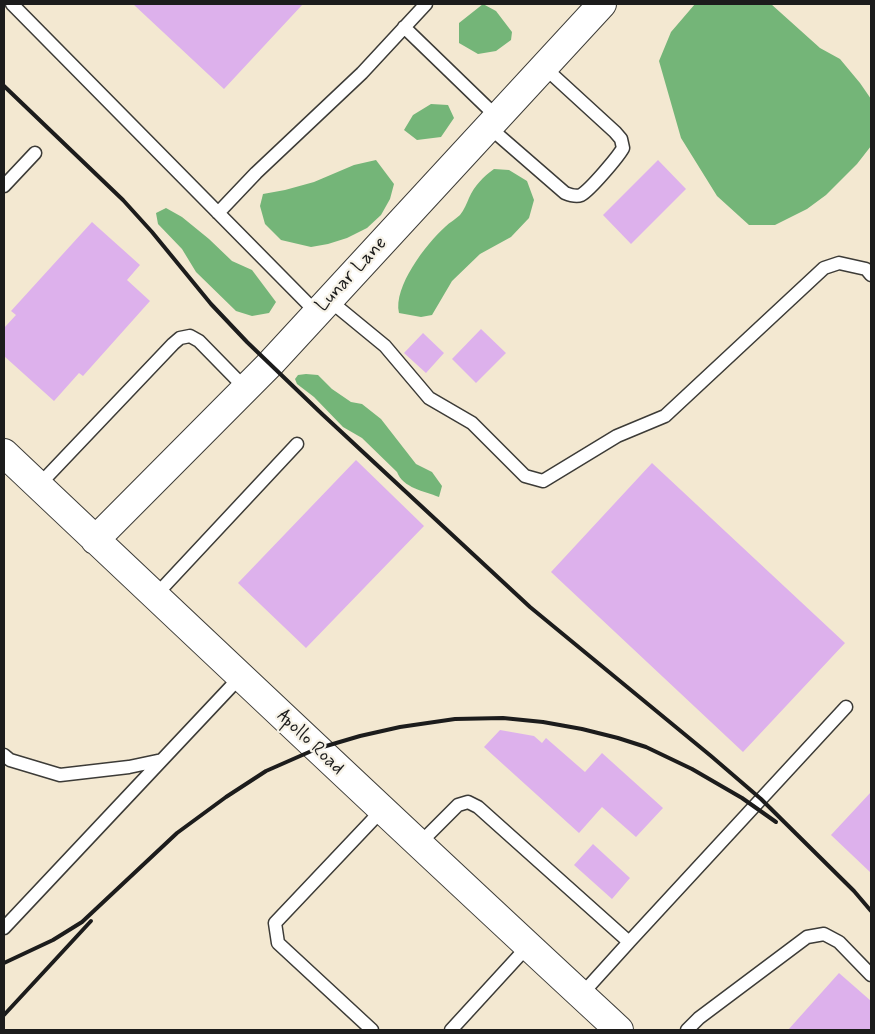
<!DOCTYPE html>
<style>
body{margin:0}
#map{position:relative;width:875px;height:1034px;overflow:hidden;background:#f3e8d1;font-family:Mynerve,sans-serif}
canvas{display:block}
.frame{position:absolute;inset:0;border:5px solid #1c1c1c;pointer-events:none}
</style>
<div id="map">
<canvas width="875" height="1034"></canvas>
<div class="frame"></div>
</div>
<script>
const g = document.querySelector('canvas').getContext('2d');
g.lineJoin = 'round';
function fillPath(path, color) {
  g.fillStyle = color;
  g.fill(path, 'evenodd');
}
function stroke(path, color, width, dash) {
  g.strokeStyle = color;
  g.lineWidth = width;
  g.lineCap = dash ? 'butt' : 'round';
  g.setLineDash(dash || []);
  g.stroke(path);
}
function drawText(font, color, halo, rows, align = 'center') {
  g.font = font + ' Mynerve,sans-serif';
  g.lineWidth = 4.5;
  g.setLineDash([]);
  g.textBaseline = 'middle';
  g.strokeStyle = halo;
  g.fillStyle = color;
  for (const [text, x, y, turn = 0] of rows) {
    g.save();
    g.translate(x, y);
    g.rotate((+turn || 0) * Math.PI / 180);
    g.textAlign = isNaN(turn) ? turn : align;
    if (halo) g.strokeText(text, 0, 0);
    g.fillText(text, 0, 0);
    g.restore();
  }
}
fillPath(new Path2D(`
 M 483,4 L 496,11 L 512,32 L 511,40 L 496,51 L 478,54 L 459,43 L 459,23 Z
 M 695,4 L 771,4 L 820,48 L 840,59 L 860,83 L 871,99 L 871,146 L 857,164 L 826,195 L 807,209 L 775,225 L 749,225 L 717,196 L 681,138 L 659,61 L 671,32 Z
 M 431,104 L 448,105 L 454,118 L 441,137 L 417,140 L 404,130 L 413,115 Z
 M 376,160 L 394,184 L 390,199 L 381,215 L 367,228 L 347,238 L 328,244 L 311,247 L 281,240 L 265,224 L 260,206 L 263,194 L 285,190 L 314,182 L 354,165 Z
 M 494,169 L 509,170 L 527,181 L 534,200 L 529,218 L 511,237 L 480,254 L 452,281 L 432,315 L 421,317 L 399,313 C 393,287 426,244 445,227 C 450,222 456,219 460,215 C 464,210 467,203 469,198 C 475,185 483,177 494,169 Z
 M 166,208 L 182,217 L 209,239 L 232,261 L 252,270 L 276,302 L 269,313 L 252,316 L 236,311 L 196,272 L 182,249 L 158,224 L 156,213 Z
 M 306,374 L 318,375 L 332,389 L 351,402 L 362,404 L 381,419 L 416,464 L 432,472 L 442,486 L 439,497 C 424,491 403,488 397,472 L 362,438 L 343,427 L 314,397 L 297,384 L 295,379 L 298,375 Z`), '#74b578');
fillPath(new Path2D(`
 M 133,4 L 303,4 L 224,89 Z
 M 658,160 L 686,189 L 631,244 L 603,215 Z
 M 92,222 L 140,265 L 127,280 L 150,301 L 83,376 L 79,373 L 54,401 L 4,356 L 4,328 L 16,315 L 11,311 Z
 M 481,329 L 506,353 L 476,383 L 452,359 Z
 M 423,333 L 444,353 L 426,373 L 404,353 Z
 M 356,460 L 424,526 L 306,648 L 238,583 Z
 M 652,463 L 845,643 L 743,752 L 551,572 Z
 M 500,730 L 534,736 L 542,743 L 546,738 L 585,772 L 602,753 L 663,808 L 636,837 L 602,807 L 579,833 L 484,747 Z
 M 871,792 L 871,873 L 831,835 Z
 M 593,844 L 630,878 L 612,899 L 574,865 Z
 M 839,973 L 871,1001 L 871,1030 L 788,1030 Z`), '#ddb1ec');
const service = new Path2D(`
 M 12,4 L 317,313
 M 404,27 L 497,117
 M 489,127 L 565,193 C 570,195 576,197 581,195 C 590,190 618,157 623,148 L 621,139 L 615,132 L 544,67
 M 4,186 L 35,153
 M 218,213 L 256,173 L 362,73 L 426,4
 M 329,300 L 385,346 L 429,398 L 472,423 L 525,476 L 543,481 L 617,436 L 665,416 L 824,268 L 839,263 L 866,269 L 871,275
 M 38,486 L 173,344 L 180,338 L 190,336 L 199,341 L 246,389
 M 155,596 L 297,444
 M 4,755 L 10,760 L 60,775 L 129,767 L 162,760
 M 419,844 L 458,805 L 468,802 L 478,807 L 629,942 L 581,995
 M 4,928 L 241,676
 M 629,942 L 846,707
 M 372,1030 L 278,943 L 275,923 L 382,810
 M 451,1030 L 528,946
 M 687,1030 L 699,1018 L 807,937 L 824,934 L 839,942 L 871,975`);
const tertiary = new Path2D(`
 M 4,453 C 208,646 412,839 619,1030
 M 95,540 L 270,364 L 602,4`);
stroke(service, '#3c3b37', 15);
stroke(tertiary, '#3c3b37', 30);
stroke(service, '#fff', 12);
stroke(tertiary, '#fff', 28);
stroke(new Path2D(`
 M 4,86 L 123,200 L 152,232 L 211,304 L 247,342 L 322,414 L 530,607 L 711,756 L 761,799 L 854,891 L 871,911
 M 4,963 L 53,940 L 82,922 L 177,833 L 226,797 L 266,771 L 316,749 L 360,736 L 400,727 L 455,719 L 503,718 L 543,722 L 582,729 L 618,738 L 646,747 L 692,769 L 742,798 L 776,822
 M 4,1015 L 91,921`), '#1c1c1c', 4);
drawText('19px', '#1c1c1c', '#f7f3e8', [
 ["Lunar Lane",352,275,-47],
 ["Apollo Road",310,743,44]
]);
</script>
